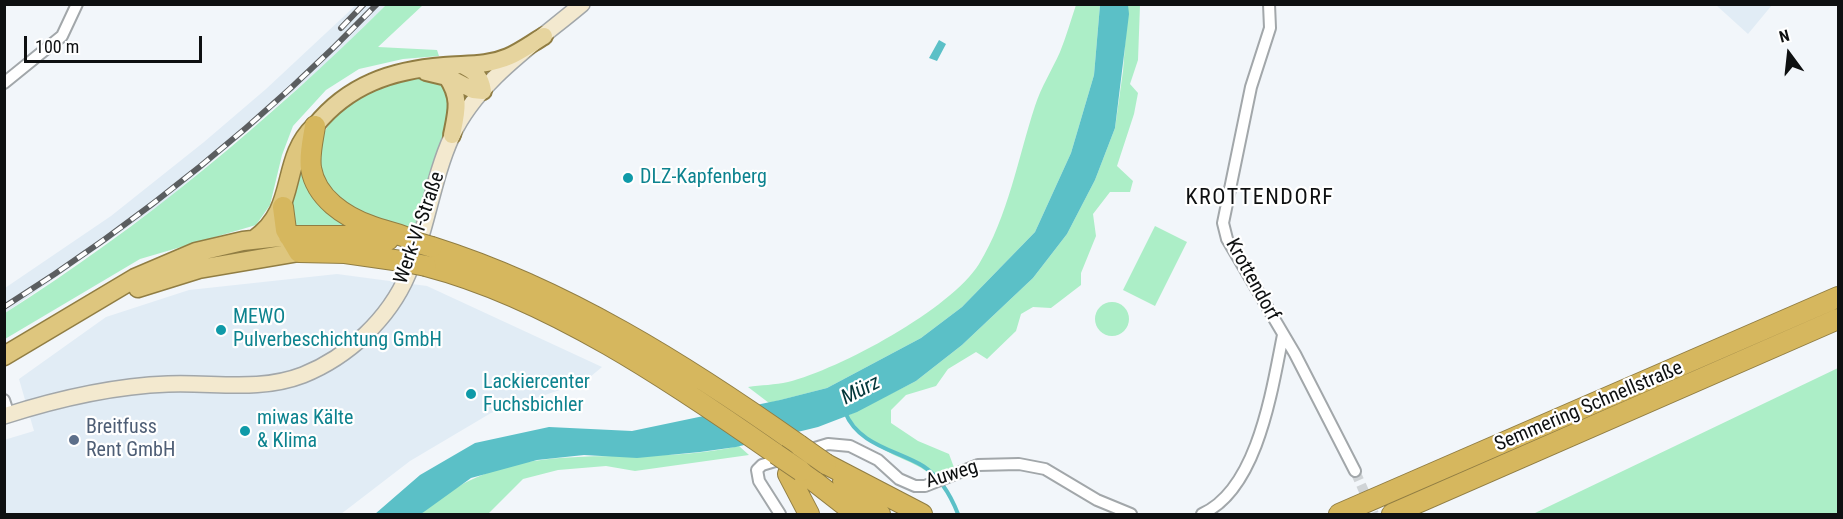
<!DOCTYPE html>
<meta charset="utf-8">
<style>
body{margin:0}
#map{position:relative;width:1843px;height:519px;overflow:hidden;background:#f2f6fa;font-family:"Roboto Condensed",sans-serif}
canvas{display:block}
.frame{position:absolute;inset:0;border:6px solid #0e1011;pointer-events:none}
.north{position:absolute;left:1759px;top:24px;width:60px;height:60px;-webkit-text-stroke:4px #fff;paint-order:stroke;rotate:345deg;font-size:16px;font-weight:700;line-height:24px;text-align:center;color:#0e1011}
.north::after{content:'';display:block;margin:auto;width:21px;height:27px;background:#0e1011;clip-path:polygon(50% 0,100% 100%,50% 72%,0 100%)}
.scale{position:absolute;left:24px;top:36px;width:178px;height:27px;box-sizing:border-box;border:3px solid #0e1011;border-top:0;padding-left:8px;font-size:18px;line-height:21px;white-space:nowrap;color:#0e1011;-webkit-text-stroke:4px #fff;paint-order:stroke}
</style>
<div id="map">
<canvas width="1843" height="519"></canvas>
<div class="frame"></div>
<div class="north">N</div>
<div class="scale">100 m</div>
</div>
<script>
const g = document.querySelector('canvas').getContext('2d');
g.lineJoin = 'round';
function fillPath(path, color) {
  g.fillStyle = color;
  g.fill(path, 'evenodd');
}
function stroke(path, color, width, dash) {
  g.strokeStyle = color;
  g.lineWidth = width;
  g.lineCap = dash ? 'butt' : 'round';
  g.setLineDash(dash || []);
  g.stroke(path);
}
function drawText(font, color, halo, rows, align = 'center') {
  g.font = font + ' "Roboto Condensed",sans-serif';
  g.lineWidth = 4.5;
  g.setLineDash([]);
  g.textBaseline = 'middle';
  g.strokeStyle = halo;
  g.fillStyle = color;
  for (const [text, x, y, turn = 0] of rows) {
    g.save();
    g.translate(x, y);
    g.rotate((+turn || 0) * Math.PI / 180);
    g.textAlign = isNaN(turn) ? turn : align;
    if (halo) g.strokeText(text, 0, 0);
    g.fillText(text, 0, 0);
    g.restore();
  }
}
fillPath(new Path2D(`
 M 356,5 L 386,5 L 325,65 L 164,202 L 5,313 L 5,288 L 111,216 L 204,142 L 266,89 Z
 M 1716,5 L 1772,5 L 1748,34 Z
 M 337,274 L 427,286 L 602,367 L 584,382 L 491,413 L 410,461 L 341,514 L 5,514 L 4,440 L 34,431 L 19,379 L 106,317 L 189,290 Z`), '#e1ecf5');
fillPath(new Path2D(`
 M 386,5 L 423,5 L 378,47 L 437,50 L 439,56 L 403,59 L 359,69 L 326,90 L 293,126 L 282,155 L 270,205 L 256,225 L 140,259 L 5,339 L 5,313 C 143,226 270,120 386,5 Z
 M 1076,5 L 1100,5 L 1094,75 L 1071,153 L 1035,232 L 962,307 L 921,338 L 827,388 L 769,403 L 748,387 C 761,385 775,385 788,382 C 840,369 951,309 979,264 C 1008,217 1018,158 1035,106 C 1041,87 1052,70 1060,52 C 1066,37 1071,20 1076,5 Z
 M 1128,5 L 1140,5 L 1138,60 L 1130,84 L 1138,93 L 1134,114 L 1117,166 L 1133,181 L 1130,192 L 1110,192 L 1093,214 L 1096,236 L 1081,273 L 1081,285 L 1051,308 L 1033,307 L 1021,314 L 1016,331 L 987,359 L 976,352 L 948,369 L 936,386 L 906,395 L 891,410 L 891,423 L 918,441 L 949,454 L 956,473 L 938,481 C 919,462 902,461 881,448 C 867,439 857,428 847,416 L 916,381 L 962,345 L 1033,278 L 1067,234 L 1095,180 L 1115,128 L 1123,71 Z
 M 424,78 L 442,83 L 450,90 L 451,110 L 415,231 C 395,224 367,220 350,208 C 298,171 315,119 367,93 C 385,84 404,80 424,78 Z
 M 301,156 L 360,230 L 295,229 L 290,212 Z
 M 1155,226 L 1187,242 L 1155,306 L 1123,290 Z
 M1095 319a17 17 0 1 1 34 0a17 17 0 1 1-34 0Z
 M 1838,368 L 1838,514 L 1533,514 Z
 M 739,446 L 749,455 L 635,471 L 606,466 L 558,470 L 523,479 L 488,514 L 421,514 C 516,427 626,472 739,446 Z`), '#aceec7');
fillPath(new Path2D(`
 M 1100,5 L 1128,5 L 1129,14 L 1115,128 L 1095,180 L 1067,234 L 1033,278 L 962,345 L 916,381 L 857,412 L 818,427 L 736,447 L 700,452 L 637,458 L 584,455 L 537,460 L 471,478 L 421,514 L 375,514 L 420,475 L 475,443 L 549,427 L 632,431 L 780,400 L 827,388 L 921,338 L 962,307 L 1035,232 L 1071,153 L 1094,75 Z
 M 939,40 L 946,44 L 937,61 L 929,58 Z`), '#5bc0c7');
stroke(new Path2D(`
 M 845,412 C 858,445 896,450 923,466 C 940,477 951,496 958,514`), '#5bc0c7', 4);
stroke(new Path2D(`
 M 1355,471 L 1374,514`), '#d0d4d7', 10, [10, 5]);
const minor = new Path2D(`
 M 1269,4 L 1270,28 L 1251,87 L 1223,223 L 1227,239 L 1295,354 L 1355,471
 M 4,83 L 62,36 L 77,4
 M 4,400 L 9,415
 M 805,451 L 828,444 L 850,446 L 878,460 L 899,479 L 915,486 L 925,486 L 978,465 L 1019,464 L 1045,469 L 1097,500 L 1131,514
 M 780,514 L 759,481 L 757,470 L 762,465 L 785,458
 M 1202,514 C 1258,489 1272,389 1283,335`);
const secondary = new Path2D(`
 M 4,416 C 57,399 113,386 168,384 C 214,382 259,392 303,375 C 348,357 389,319 408,274 C 427,230 432,180 452,136 C 477,81 537,42 582,4`);
const primary = new Path2D(`
 M 426,72 L 447,77 C 461,98 457,111 452,135
 M 448,77 L 473,90 L 483,91 C 481,78 476,72 464,66
 M 315,126 C 348,85 392,70 444,66 C 466,64 487,66 508,57 C 520,52 532,43 544,36`);
const trunk = new Path2D(`
 M 255,239 C 299,208 279,160 315,126
 M 138,288 L 199,269 L 299,252
 M 4,356 L 135,278 L 196,252 L 243,241 L 289,236`);
const motorway = new Path2D(`
 M 315,126 C 313,140 309,154 311,168 C 316,198 345,217 371,226 C 386,232 402,233 415,242
 M 283,207 L 286,230 L 299,252 L 345,253 L 401,261
 M 289,236 L 350,236 L 388,240
 M 432,247 C 565,289 686,365 799,445
 M 426,266 C 549,298 673,382 776,454
 M 826,464 L 922,514
 M 801,471 L 856,514
 M 788,474 L 809,514
 M 843,481 L 880,514
 M 1339,514 L 1838,297
 M 1392,514 L 1838,319`);
stroke(minor, '#a2a7aa', 14);
stroke(secondary, '#a2a7aa', 18);
stroke(primary, '#907d43', 20);
stroke(trunk, '#907d43', 21);
stroke(motorway, '#907d43', 22);
stroke(minor, '#fff', 10);
stroke(secondary, '#f3e9cf', 15);
stroke(primary, '#e6d49e', 16);
stroke(trunk, '#dec67e', 18);
stroke(motorway, '#d6b75e', 20);
const rail = new Path2D(`
 M 341,28 L 364,4
 M 4,307 C 139,222 266,119 377,4`);
stroke(rail, '#5b5e60', 6);
stroke(rail, '#fff', 4, [11]);
const motorwayBridge = new Path2D(`
 M 415,242 L 432,247
 M 401,261 L 426,266
 M 799,445 L 826,464
 M 776,454 L 801,471`);
stroke(motorwayBridge, '#907d43', 22, []);
stroke(motorwayBridge, '#d6b75e', 20);
for (const [x, y, r, color] of [
 [628,178,6,"#0f9aa8"],
 [221,330,6,"#0f9aa8"],
 [471,394,6,"#0f9aa8"],
 [245,431,6,"#0f9aa8"],
 [74,440,6,"#5c6f8a"]
]) {
  const dot = new Path2D();
  dot.arc(x, y, r, 0, 2 * Math.PI);
  g.fillStyle = color;
  g.fill(dot);
  stroke(dot, '#fff', 2);
}
drawText('20px', '#0d838f', '#fff', [
 ["DLZ-Kapfenberg",640,178],
 ["MEWO",233,318],
 ["Pulverbeschichtung GmbH",233,341],
 ["Lackiercenter",483,383],
 ["Fuchsbichler",483,406],
 ["miwas Kälte",257,419],
 ["& Klima",257,442]
], 'left');
drawText('20px', '#0e1011', '#fff', [
 ["Werk-VI-Straße",420,228,-71],
 ["Krottendorf",1252,280,61],
 ["Semmering Schnellstraße",1589,407,-23],
 ["Auweg",952,475,-17]
]);
drawText('20px', '#4e5e75', '#fff', [
 ["Breitfuss",86,428],
 ["Rent GmbH",86,451]
], 'left');
drawText('italic 21px', '#033639', '#fff', [
 ["Mürz",861,391,-27]
]);
g.letterSpacing = '1.5px';
drawText('22px', '#0e1011', '#fff', [
 ["KROTTENDORF",1260,198]
]);
g.letterSpacing = '0px';
</script>
